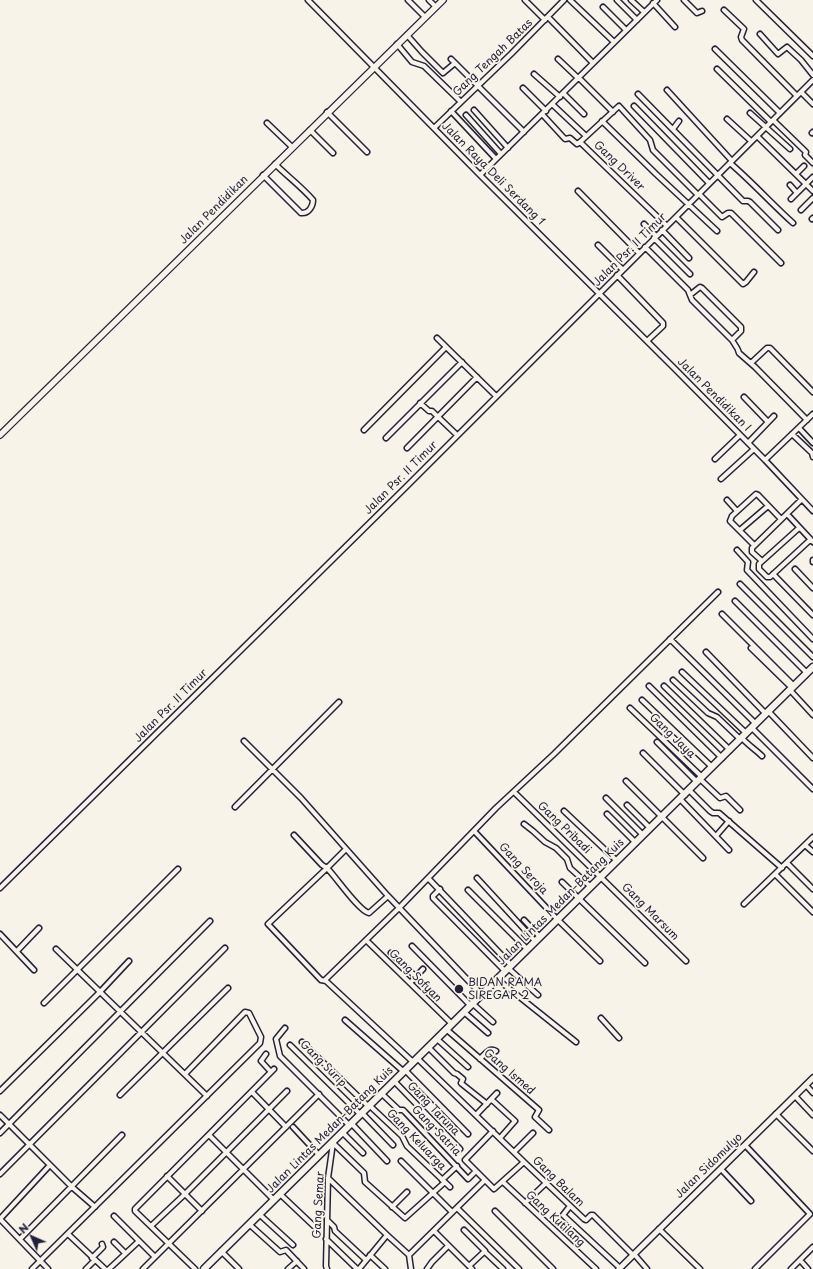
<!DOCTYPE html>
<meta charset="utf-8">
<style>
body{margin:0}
#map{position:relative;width:813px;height:1269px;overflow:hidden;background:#f7f3e8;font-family:"Playpen Sans",sans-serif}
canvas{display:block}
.north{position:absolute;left:12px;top:1217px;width:40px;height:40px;-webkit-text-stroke:3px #f7f3e8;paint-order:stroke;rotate:315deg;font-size:11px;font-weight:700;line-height:16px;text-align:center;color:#22223b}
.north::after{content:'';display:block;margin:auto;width:14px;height:18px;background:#22223b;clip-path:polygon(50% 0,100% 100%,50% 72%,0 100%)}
</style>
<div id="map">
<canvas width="813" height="1269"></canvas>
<div class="north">N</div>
</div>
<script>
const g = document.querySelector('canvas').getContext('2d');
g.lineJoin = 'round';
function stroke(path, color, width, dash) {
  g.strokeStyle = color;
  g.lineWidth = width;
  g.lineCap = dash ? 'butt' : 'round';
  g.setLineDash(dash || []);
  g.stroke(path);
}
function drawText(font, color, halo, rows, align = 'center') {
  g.font = font + ' "Playpen Sans",sans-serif';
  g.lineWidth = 3.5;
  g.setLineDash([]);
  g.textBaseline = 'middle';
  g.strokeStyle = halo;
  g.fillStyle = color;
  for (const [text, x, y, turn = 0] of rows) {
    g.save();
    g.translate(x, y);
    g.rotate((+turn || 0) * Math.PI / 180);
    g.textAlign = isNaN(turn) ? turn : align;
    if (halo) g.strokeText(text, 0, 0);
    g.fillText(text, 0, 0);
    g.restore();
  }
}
const minor = new Path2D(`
 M 308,0 L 480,175 L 676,370 L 765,460 L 813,511
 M 408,0 L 425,17
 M 429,0 L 436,7
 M 525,0 L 545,20
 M 570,0 L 614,42
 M 617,0 L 637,20
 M 631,0 L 644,12
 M 684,0 L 697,13 L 702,11
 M 756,0 L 813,56
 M 653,3 L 675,27
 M 603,7 L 626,30
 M 724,10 L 744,29 L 741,37 L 742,40 L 797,96
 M 548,17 L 593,63
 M 760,34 L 778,54 L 787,47 L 801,60 L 813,75
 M 407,35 L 422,52 L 443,73 L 455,63
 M 397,44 L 412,62 L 424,66 L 461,102
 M 715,49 L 780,113
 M 451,59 L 524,132
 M 558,59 L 578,78
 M 717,69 L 771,122
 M 534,74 L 560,97
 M 579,78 L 613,112
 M 523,88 L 546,111
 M 667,90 L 732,161
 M 801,92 L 813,104
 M 563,93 L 584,114
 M 638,94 L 743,201 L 748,201 L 750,202 L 778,230
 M 552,104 L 586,136
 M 634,106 L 709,183
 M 474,110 L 508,148
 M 451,111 L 496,159
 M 327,112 L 367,152
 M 750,113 L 790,149
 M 542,114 L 565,139 L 570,138 L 577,144 L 580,142
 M 466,115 L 501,154
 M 727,119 L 751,141
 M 773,120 L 806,152 L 805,155 L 813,163
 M 602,121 L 656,174 L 717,231
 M 267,123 L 292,147
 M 434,128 L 511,54 L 564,0
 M 673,129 L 679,121
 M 310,130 L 333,153
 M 812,133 L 813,132
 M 757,136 L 813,191
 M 580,142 L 619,106 L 650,140 L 653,150 L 698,195
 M 580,142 L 667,226
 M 730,163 C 752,182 772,204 793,223
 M 796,174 L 804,166
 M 263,175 L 301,213 C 308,214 313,207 313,200 C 302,187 287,176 275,164
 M 480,175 L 657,0
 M 790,185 L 797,193
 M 578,191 L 639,253
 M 699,194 L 722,217 L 728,213 L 731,213 L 781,263
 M 791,199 L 813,177
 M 801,210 L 813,198
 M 676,217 L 743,284 L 746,282 L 754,272
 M 812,219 L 813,218
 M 644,224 L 656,236
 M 662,230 L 689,258
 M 654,238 L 690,274
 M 598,245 L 623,270
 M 645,247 L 688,290 L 692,300 L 732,340 L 737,348
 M 617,275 L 663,323 L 663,326 L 647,341
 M 690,295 L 700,287 L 702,288 L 741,327 L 741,331 L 732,340
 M 437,338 L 496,396
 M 738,350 L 739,353 L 755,367 L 807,420
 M 751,363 L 767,348 L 770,348 L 813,392
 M 744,397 L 768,422
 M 420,403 L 429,411 L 432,411 L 435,414 L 457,435
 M 799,428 L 813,443
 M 364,430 L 446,347
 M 792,434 L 812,453 L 813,457
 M 386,438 L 462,362
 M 748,443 L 774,416
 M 407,448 L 477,377
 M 715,459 L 740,435
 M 765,460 L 813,414
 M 721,479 L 754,449
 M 727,500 L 737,511
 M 787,514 L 813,542
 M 799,528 L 759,564 L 759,569 L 767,577 L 770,577 L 810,540
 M 740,530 L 768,506
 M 754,545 L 730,521 L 732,516 L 756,494 L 758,495 L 781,519
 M 737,550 L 748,562 L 747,570 L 813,639
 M 813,560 L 813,562
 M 762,561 L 752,552 L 752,548 L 801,500
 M 795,569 L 813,588
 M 773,574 L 813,615
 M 740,584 L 813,657
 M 735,601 L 807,673
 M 722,614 L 794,686
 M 670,639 L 756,724
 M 751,648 L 792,688
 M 706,652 L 766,714
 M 682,672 L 746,733
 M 673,680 L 708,713 L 717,717 L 740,739
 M 649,686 L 722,758
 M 664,686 L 730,750
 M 790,690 L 813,715
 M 642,700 L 712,767
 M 630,708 L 702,777
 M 769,712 L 813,758
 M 752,728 L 813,789
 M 742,738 C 748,745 756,750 762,756
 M 244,741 L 301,798 L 388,896 L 481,994
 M 657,742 L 697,782
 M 643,753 L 685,795
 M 700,779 L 720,798 L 726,796 L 740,810
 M 626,781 L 703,858
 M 689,790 L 710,811 L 713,813 L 719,813 L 782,868
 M 514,792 L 686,961
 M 606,798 L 643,835
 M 680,799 L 729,850
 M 627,805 L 650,828
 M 235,807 L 339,702
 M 564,811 L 617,861
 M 607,814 L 636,843
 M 524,824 L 533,831 L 545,842 L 556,848 L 567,859 L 570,868 L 591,887
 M 475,832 L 557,919 L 600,961
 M 294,835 L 322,865 L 327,868 L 268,924 L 321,980 L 326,981 L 413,1062
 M 716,836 L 729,821
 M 805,845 L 813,852
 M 346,849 L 327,868 C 336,877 359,911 369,913 L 388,896
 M 787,863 L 813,889
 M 775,874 L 813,912
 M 428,878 L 511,965
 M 477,878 L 535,941
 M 562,882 L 645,963
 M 0,888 L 407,486 L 813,80
 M 440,889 L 433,896 L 433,898 L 505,971
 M 468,890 L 527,949
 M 744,904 L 813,837
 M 524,920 L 540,937
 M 0,934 L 34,970
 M 366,940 L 452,1024
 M 412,946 L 470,1005
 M 56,949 L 207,1096
 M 17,951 L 39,928
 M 391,953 L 416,977
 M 508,968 L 538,995
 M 497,979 L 576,1042
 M 326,981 L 326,979 L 399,908 L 496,808 L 554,754 L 718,592
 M 410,983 L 423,969
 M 44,1003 L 178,869
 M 472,1003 L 493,1022
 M 464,1012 L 488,1033
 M 601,1018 L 619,1038
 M 345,1020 L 403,1071
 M 285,1028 L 276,1039 L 280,1056 L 349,1125
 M 446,1029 L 539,1110 L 535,1117 L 549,1130
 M 437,1039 L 468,1067
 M 302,1042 L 368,1106
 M 290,1045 L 360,1114
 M 428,1047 L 454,1073 L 457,1074 L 463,1079 L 461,1083 L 462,1084 L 487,1104
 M 266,1054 L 261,1061 L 271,1072
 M 480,1059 C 485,1054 489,1047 496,1051
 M 405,1070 L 468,1134
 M 394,1081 L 460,1149
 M 806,1085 L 813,1093
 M 0,1091 L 100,992 L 129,961
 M 252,1092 L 286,1127
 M 381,1093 L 399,1110 L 403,1110 L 405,1112 L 468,1179 L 476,1171
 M 120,1095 L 228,988
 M 795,1096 L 813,1115
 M 491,1099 L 515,1121 L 500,1138
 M 369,1105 L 402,1136 L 407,1146 L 450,1187
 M 362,1113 L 393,1145
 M 776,1114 L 813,1151
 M 0,1115 L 72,1187 L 95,1207
 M 476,1115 L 497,1093
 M 351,1123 L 387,1161
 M 293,1127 L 319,1155
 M 342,1132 L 363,1153
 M 0,1133 L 210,921
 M 209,1135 L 274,1200
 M 332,1142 L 364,1173 L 365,1182 L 405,1218 L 445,1182
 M 745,1145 L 810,1214 L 755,1269
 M 514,1152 L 533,1133
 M 401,1161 L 452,1212
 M 524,1162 L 584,1219 L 586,1220 L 591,1215 L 593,1215 L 633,1255
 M 721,1169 L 751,1201
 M 0,1174 L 225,948
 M 167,1176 L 202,1211
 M 328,1178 L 387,1235
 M 442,1180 L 457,1166
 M 485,1180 L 465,1160 L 493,1131
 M 503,1182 L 596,1269
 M 280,1194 L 317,1229
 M 525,1203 L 546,1183
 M 570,1206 L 563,1215 L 620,1268
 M 392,1207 L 407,1192
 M 457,1208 L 519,1269
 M 495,1211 L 553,1269
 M 259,1214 L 293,1245
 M 114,1216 L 139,1241
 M 0,1219 L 50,1165
 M 0,1219 L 48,1269
 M 327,1220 L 334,1227 L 335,1231 L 366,1260
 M 249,1224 L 280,1252 L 286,1250 L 304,1269
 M 151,1226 L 185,1194 L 287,1091
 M 659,1229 L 700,1269
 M 464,1230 L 485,1251 L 469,1266
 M 434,1231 L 472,1269
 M 68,1234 L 105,1269
 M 20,1239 L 122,1135
 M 326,1239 L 357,1269
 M 114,1242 L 125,1253
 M 221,1251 L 239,1269
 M 485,1252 L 503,1269
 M 634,1254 L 647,1269
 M 370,1255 L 385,1269
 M 409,1255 L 411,1269
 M 92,1258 L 103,1247 L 102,1244
 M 800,1260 L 808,1269
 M 32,1269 L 260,1043 L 261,1037 L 249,1013 L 245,1012 L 185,1074
 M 86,1269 L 95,1260
 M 109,1269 L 139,1241 L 155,1257
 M 143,1269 L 319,1094
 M 195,1269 L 135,1211 L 135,1209 L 274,1069
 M 288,1269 L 297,1261
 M 327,1269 L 326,1266 L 328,1178 L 333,1143
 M 359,1269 L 387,1235 L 409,1255 L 485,1180 L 494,1189 L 524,1162 L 417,1058
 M 427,1269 L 432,1262 L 448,1246
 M 791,1269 L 813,1247`);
const tertiary = new Path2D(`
 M 619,1269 L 813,1078`);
const secondary = new Path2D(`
 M 0,435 L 443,0`);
const trunk = new Path2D(`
 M 204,1269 L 813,667`);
stroke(minor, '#22223b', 7);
stroke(tertiary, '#22223b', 8);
stroke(secondary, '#22223b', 8);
stroke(trunk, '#22223b', 9);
stroke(minor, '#f7f3e8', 4);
stroke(tertiary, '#f7f3e8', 5);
stroke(secondary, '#f7f3e8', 5.5);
stroke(trunk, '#f7f3e8', 6);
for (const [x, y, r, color] of [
 [459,989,5,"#22223b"]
]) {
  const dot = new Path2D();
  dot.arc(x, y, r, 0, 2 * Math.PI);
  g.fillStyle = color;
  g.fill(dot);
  stroke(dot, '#f7f3e8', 1.5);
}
drawText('11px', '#22223b', '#f7f3e8', [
 ["Gang Tengah Batas",493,58,-44],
 ["Gang Driver",619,166,44],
 ["Jalan Raya Deli Serdang 1",493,174,45],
 ["Jalan Pendidikan",214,210,-45],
 ["Jalan Psr. II Timur",630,250,-45],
 ["Jalan Pendidikan I",714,395,45],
 ["Jalan Psr. II Timur",401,478,-45],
 ["Jalan Psr. II Timur",171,706,-45],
 ["Gang Jaya",672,736,44],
 ["Gang Pribadi",564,828,44],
 ["Gang Seroja",523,869,47],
 ["Jalan Lintas Medan–Batang Kuis",561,902,-45],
 ["Gang Marsum",650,912,45],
 ["Gang Sofyan",415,976,45],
 ["Gang Surip",323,1064,45],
 ["Gang Ismed",509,1072,41],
 ["Gang Taruna",433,1109,46],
 ["Jalan Lintas Medan–Batang Kuis",330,1130,-45],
 ["Gang Satria",436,1131,46],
 ["Gang Keluarga",416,1140,46],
 ["Jalan Sidomulyo",709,1166,-44],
 ["Gang Balam",558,1182,44],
 ["Gang Semar",319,1205,-87],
 ["Gang Kutilang",555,1219,43]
]);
drawText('11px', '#22223b', '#f7f3e8', [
 ["BIDAN RAMA",468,983],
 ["SIREGAR 2",468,996]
], 'left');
</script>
